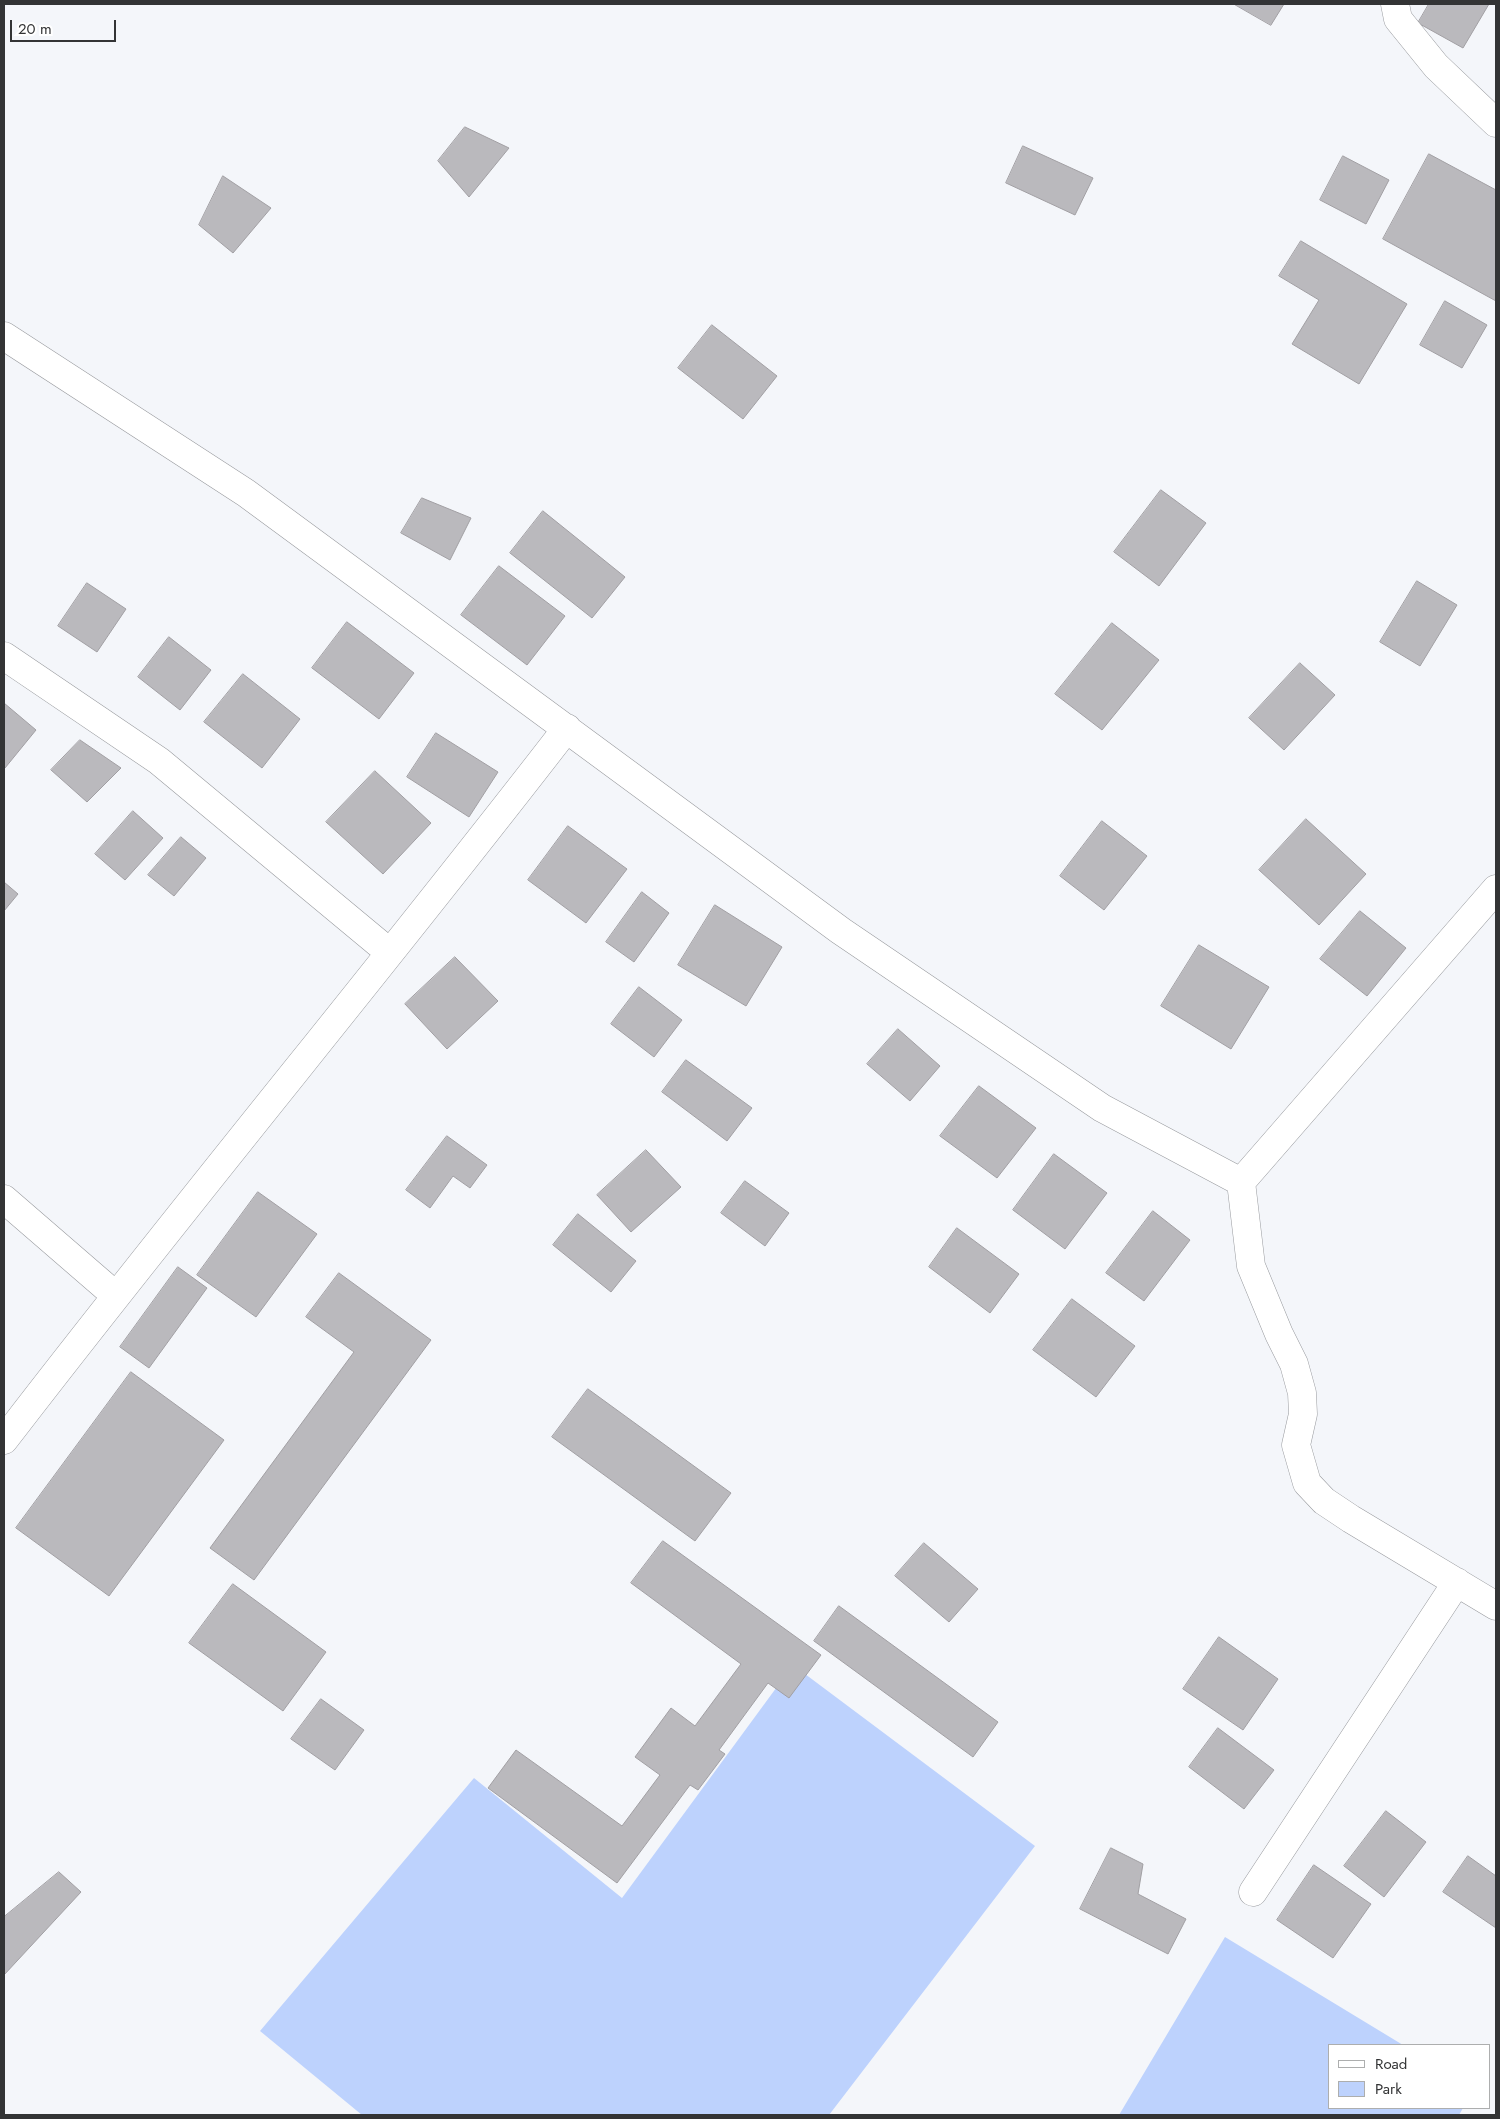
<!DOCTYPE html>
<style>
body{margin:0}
#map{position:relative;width:1500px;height:2119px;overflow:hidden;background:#f4f6fa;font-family:Jost,sans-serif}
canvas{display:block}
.frame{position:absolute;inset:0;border:5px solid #333435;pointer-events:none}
.legend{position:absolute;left:1328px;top:2044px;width:162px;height:65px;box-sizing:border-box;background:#fff;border:1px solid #adaeae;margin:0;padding:6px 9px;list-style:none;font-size:15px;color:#333435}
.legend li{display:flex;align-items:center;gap:10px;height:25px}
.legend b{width:25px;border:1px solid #adaeae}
.scale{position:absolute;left:10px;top:20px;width:106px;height:22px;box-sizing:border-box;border:2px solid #333435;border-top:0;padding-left:6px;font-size:15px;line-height:18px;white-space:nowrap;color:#333435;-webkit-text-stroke:4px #fff;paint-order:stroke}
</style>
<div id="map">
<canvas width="1500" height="2119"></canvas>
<div class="frame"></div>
<ul class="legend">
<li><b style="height:6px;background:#fff"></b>Road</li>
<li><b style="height:14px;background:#bdd2fd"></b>Park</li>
</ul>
<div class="scale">20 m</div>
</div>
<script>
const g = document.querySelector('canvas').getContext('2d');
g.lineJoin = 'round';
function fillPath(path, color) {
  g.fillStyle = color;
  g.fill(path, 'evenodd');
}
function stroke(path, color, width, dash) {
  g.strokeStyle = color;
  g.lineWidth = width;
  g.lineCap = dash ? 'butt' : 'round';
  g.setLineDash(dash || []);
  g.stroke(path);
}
fillPath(new Path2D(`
 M 793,1665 L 1035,1846 L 829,2115 L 362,2115 L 260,2031 L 474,1778 L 622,1898 Z
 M 1225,1937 L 1403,2045 L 1329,2045 L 1329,2108 L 1463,2108 L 1459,2115 L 1119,2115 Z`), '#bdd2fd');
const building = new Path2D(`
 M 1234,4 L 1284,4 L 1271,25 Z
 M 1429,4 L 1489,4 L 1463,48 L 1418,23 Z
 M 465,127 L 509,148 L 469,197 L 438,161 Z
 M 1023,146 L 1093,178 L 1075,215 L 1006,183 Z
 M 1429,154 L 1496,190 L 1496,301 L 1383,239 Z
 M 1343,156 L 1389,180 L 1366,224 L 1320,200 Z
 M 223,176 L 271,208 L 233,253 L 199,225 Z
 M 1301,241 L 1407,304 L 1359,384 L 1292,344 L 1319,300 L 1279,276 Z
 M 1445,301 L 1487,325 L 1462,368 L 1420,345 Z
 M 712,325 L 777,376 L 743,419 L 678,368 Z
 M 1161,490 L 1206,523 L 1159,586 L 1114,552 Z
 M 422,498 L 471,518 L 450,560 L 401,533 Z
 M 543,511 L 625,577 L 592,618 L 510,553 Z
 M 499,566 L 565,616 L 527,665 L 461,615 Z
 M 1417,581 L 1457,605 L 1420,666 L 1380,642 Z
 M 87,583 L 126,609 L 97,652 L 58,626 Z
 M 347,622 L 414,673 L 379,719 L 312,668 Z
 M 1112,623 L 1159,660 L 1102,730 L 1055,694 Z
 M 169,637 L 211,670 L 180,710 L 138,677 Z
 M 1300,663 L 1335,695 L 1284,750 L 1249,718 Z
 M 243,674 L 300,719 L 262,768 L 204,722 Z
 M 4,703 L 36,730 L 5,768 L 4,767 Z
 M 436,733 L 498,772 L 469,817 L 407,777 Z
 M 80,740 L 121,768 L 87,802 L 51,770 Z
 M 375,771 L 431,823 L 383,874 L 326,822 Z
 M 133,811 L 163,838 L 125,880 L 95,854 Z
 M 1306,819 L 1366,874 L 1319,925 L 1259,870 Z
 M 1102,821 L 1147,856 L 1104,910 L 1060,876 Z
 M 568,826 L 627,869 L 586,923 L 528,880 Z
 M 181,837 L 206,858 L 174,896 L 148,875 Z
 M 4,882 L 18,894 L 4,911 Z
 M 642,892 L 669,913 L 634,962 L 606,942 Z
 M 715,905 L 782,947 L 746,1006 L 678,965 Z
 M 1360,911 L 1406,948 L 1367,996 L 1320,959 Z
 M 1199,945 L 1269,987 L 1231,1049 L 1161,1006 Z
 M 455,957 L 498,1001 L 447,1049 L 405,1004 Z
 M 639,987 L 682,1020 L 654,1057 L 611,1024 Z
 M 898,1029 L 940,1066 L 910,1101 L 867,1064 Z
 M 686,1060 L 752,1108 L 727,1141 L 662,1092 Z
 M 979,1086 L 1036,1128 L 997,1178 L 940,1136 Z
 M 447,1136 L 487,1165 L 470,1188 L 453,1176 L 430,1208 L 406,1190 Z
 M 646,1150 L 681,1187 L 631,1232 L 597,1195 Z
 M 1054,1154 L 1107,1193 L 1065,1249 L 1013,1210 Z
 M 745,1181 L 789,1213 L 765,1246 L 721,1213 Z
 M 258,1192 L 317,1234 L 256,1317 L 197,1275 Z
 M 1153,1211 L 1190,1240 L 1144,1301 L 1106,1273 Z
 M 578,1214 L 636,1261 L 611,1292 L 553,1245 Z
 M 957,1228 L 1019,1274 L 990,1313 L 929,1267 Z
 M 178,1267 L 207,1288 L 149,1368 L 120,1347 Z
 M 339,1273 L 431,1340 L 254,1580 L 210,1548 L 354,1352 L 306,1317 Z
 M 1072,1299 L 1135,1346 L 1096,1397 L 1033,1350 Z
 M 131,1372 L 224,1440 L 109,1596 L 16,1528 Z
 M 588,1389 L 731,1493 L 695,1541 L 552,1437 Z
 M 663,1541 L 821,1655 L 789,1698 L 768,1683 L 719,1750 L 725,1754 L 698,1790 L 690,1785 L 617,1883 L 488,1788 L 516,1750 L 622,1826 L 660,1775 L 635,1757 L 671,1708 L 695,1726 L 741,1664 L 631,1583 Z
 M 924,1543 L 978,1589 L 949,1622 L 895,1576 Z
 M 233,1584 L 326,1652 L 283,1711 L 189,1643 Z
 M 839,1606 L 998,1722 L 973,1757 L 814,1641 Z
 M 1219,1637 L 1278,1679 L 1243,1730 L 1183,1689 Z
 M 321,1699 L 364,1730 L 335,1770 L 291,1739 Z
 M 1218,1728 L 1274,1770 L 1244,1809 L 1189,1767 Z
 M 1386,1811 L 1426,1842 L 1384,1897 L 1344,1866 Z
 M 1111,1848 L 1143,1864 L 1138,1894 L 1186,1919 L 1168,1954 L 1080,1909 Z
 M 1468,1856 L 1496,1876 L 1496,1928 L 1443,1892 Z
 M 1314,1865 L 1371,1904 L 1333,1958 L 1277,1920 Z
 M 59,1872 L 81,1892 L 4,1975 L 4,1917 Z`);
fillPath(building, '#bab9bd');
stroke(building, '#a19fa3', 1);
const minor = new Path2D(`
 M 1395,4 L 1398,19 L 1436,66 L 1496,123
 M 4,336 L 246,493 L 841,931 L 1102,1108 L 1241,1182 L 1496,889
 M 4,656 L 159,761 L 389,952
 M 1241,1182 L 1251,1266 L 1279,1334 L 1294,1364 L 1302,1393 L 1303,1414 L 1296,1445 L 1307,1483 L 1324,1501 L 1351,1519 L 1496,1606
 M 4,1199 L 115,1295
 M 4,1440 C 188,1200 382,968 567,728
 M 1253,1892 L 1457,1582`);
stroke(minor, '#989a9e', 29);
stroke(minor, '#fff', 28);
</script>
